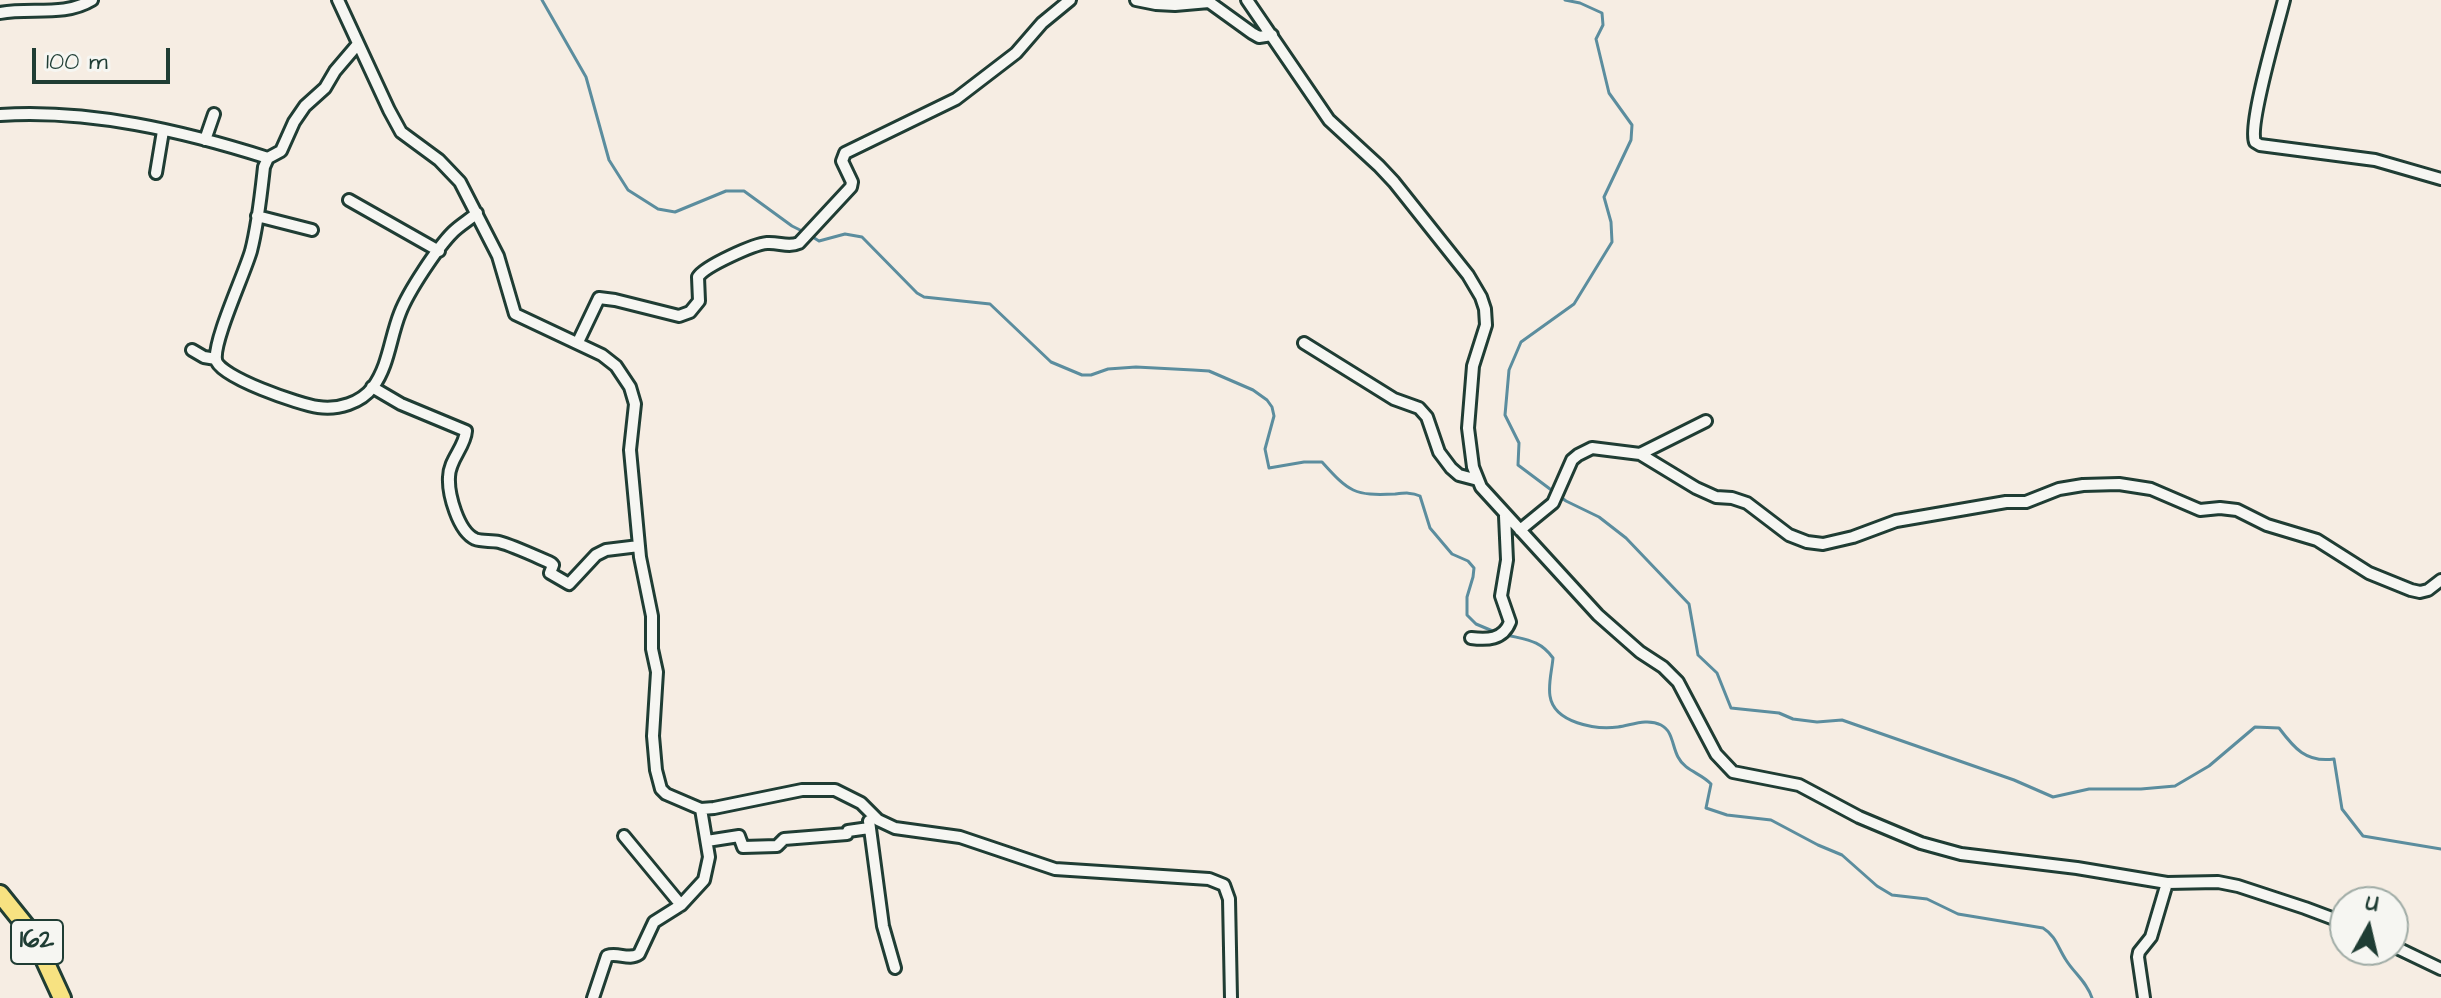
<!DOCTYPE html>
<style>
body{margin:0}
#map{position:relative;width:2441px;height:998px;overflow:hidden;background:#f6ede3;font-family:"Architects Daughter",sans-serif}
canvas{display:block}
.north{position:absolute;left:2329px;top:886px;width:80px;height:80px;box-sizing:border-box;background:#f6f6f2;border:2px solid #a0aca6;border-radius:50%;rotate:8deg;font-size:22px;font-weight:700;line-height:32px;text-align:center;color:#1f3d34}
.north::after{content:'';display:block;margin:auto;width:28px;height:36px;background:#1f3d34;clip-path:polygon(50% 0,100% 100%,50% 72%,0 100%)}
.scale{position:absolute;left:32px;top:48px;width:138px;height:36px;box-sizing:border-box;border:4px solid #1f3d34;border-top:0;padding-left:10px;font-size:24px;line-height:28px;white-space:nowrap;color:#1f3d34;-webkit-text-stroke:6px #f6f6f2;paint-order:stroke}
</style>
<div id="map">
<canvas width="2441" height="998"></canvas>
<div class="north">U</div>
<div class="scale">100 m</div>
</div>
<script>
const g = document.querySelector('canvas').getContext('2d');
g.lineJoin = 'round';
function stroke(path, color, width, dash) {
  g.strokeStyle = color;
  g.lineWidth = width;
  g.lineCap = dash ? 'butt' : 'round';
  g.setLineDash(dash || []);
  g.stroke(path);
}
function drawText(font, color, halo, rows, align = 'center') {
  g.font = font + ' "Architects Daughter",sans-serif';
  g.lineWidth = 6;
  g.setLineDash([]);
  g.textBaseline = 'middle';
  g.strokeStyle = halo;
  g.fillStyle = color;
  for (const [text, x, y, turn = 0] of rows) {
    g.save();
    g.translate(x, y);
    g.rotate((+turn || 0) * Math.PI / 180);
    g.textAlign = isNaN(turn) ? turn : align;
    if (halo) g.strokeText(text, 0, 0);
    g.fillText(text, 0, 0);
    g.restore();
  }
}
stroke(new Path2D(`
 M 542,0 L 586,77 L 609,160 L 628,190 L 658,209 L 675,212 L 726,191 L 744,191 L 792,226 L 804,232
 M 1565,0 L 1580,3 L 1602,13 L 1603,25 L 1596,39 L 1609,93 L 1632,125 L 1631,140 L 1604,197 L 1611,222 L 1612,242 L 1574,304 L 1521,342 L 1509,370 L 1505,415 L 1519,443 L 1518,465 L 1566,501 L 1599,517 L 1626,538 L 1689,604 L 1698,655 L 1717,673 L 1731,708 L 1779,713 L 1793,719 L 1817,722 L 1842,720 L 2014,780 L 2053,797 L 2089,789 L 2141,789 L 2175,786 L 2209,766 L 2255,727 L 2279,728 C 2294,748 2306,763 2334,759 L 2342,809 L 2363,836 L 2441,849
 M 811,236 L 819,241 L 845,234 L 862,237 L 917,293 L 924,297 L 990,304 L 1051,362 L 1082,375 L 1091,375 L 1108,369 L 1136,367 L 1193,370 L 1209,371 L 1253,390 L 1267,400 L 1272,407 L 1274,416 L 1265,449 L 1269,468 L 1304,462 L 1322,462 C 1349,492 1354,496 1395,494 C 1404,493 1412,492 1420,496 L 1430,528 L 1452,554 L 1468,561 L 1474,568 L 1473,577 L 1467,597 L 1467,615 L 1476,624 L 1495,632
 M 1507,635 C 1527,640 1540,640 1553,658 C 1552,670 1548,684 1550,696 C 1554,723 1596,730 1618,727 C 1632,725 1647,718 1661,725 C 1673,731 1672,746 1678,757 C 1685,771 1701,773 1711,784 L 1706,808 L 1727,815 L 1771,820 L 1818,845 L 1842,855 L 1877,886 L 1892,895 L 1927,899 L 1958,914 L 2043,928 C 2056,936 2058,948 2066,960 C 2074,973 2087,982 2092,998`), '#5b8d9e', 3);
const street = new Path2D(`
 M 338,0 L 389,110 L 401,132 L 439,160 L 460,182 L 498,256 L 515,314 L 602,355 L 616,366 L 630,387 L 635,404 L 630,450 L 640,557 L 652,616 L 652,649 L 657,672 L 653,736 L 656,770 L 661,789 L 666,794 L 701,809 L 714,808 L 802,790 L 835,790 L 861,803 L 878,820 L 895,828 L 960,837 L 1055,869 L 1209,879 L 1224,885 L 1229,899 L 1231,998
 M 1136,0 L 1156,4 L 1175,5 L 1209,2 L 1252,33 L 1259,37 L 1272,35
 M 1247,0 L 1329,120 L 1379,166 L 1394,182 L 1468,275 L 1481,297 L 1485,309 L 1486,325 L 1473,366 L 1468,428 L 1473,467 L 1481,487 L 1598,615 L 1640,652 L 1663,667 L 1678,682 L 1716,754 L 1733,772 L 1799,785 L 1859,817 L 1921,843 L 1961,854 L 2077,868 L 2167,883 L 2218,882 L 2238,886 L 2305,908 L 2345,923
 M 2284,0 C 2278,25 2248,124 2255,142 L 2260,145 L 2375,160 L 2441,179
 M 0,13 C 30,7 64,17 92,0
 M 0,115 C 89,109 183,131 268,158 L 264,167 C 261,194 258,224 251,251 C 244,275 213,341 216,360 C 219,377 301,405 318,407 C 338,410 361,403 373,387 C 389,365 390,338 400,313 C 408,292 437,248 453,232 C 460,225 469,220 477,213
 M 205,140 L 214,114
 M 268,158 L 281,151 L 294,122 L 305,106 L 325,88 L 335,71 L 358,44
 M 156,173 L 163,131
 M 349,200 L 439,251
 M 257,216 L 312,230
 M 578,342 L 599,298 L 615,300 L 679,316 L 690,312 L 699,301 L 698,277 C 705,266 754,244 767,243 C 779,242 788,248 799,243 L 851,187 L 852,182 L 842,161 L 845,153 L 956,99 L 1016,53 L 1042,23 L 1070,0
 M 1304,343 L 1394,399 L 1419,408 L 1427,417 L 1439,452 L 1451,468 L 1459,475 L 1478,480
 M 192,350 L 204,357 L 216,359
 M 372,387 L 401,404 L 466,431 C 465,447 449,460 449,477 C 448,494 458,531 475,539 C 482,542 491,540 499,542 C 514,546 537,557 551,563 L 553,565 L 550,573 L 569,584 L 596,555 L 606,550 L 639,546
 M 1640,454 L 1706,421
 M 1520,530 L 1553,503 L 1572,460 L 1578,455 L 1592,448 L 1640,454 L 1696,488 L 1716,497 L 1732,498 L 1747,503 L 1789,535 L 1807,542 L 1823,544 L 1853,537 L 1896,521 L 2006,502 L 2026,502 L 2059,489 L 2083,485 L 2119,484 L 2151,489 L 2200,510 L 2220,508 L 2237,510 L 2267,525 L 2317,540 L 2369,573 L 2411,590 L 2420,592 L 2428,590 L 2441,580
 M 1471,638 C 1487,640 1503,640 1510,622 L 1501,596 L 1507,560 L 1505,516
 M 869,821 L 883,926 L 895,968
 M 624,836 L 681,905
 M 707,841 L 739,836 L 743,847 L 777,846 L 784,839 L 847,834 L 848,831 L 869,828
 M 2393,946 L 2441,969
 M 593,998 L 607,956 C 618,952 629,961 639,954 L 654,922 L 681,905 L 704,880 L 709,857 L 701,809
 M 2144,998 L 2138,957 L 2139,952 L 2151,937 L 2167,883`);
const primary = new Path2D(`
 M 0,894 L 33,935 L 62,998`);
stroke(street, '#1f3d34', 16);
stroke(primary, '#1f3d34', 22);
stroke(street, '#f6f6f2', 10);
stroke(primary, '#f7e281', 16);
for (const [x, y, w] of [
 [37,942,52]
]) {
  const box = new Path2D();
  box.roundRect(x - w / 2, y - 22, w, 44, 6);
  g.fillStyle = '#f6f6f2';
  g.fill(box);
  stroke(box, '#1f3d34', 2);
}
drawText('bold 26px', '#1f3d34', null, [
 ["162",37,942]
]);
</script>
